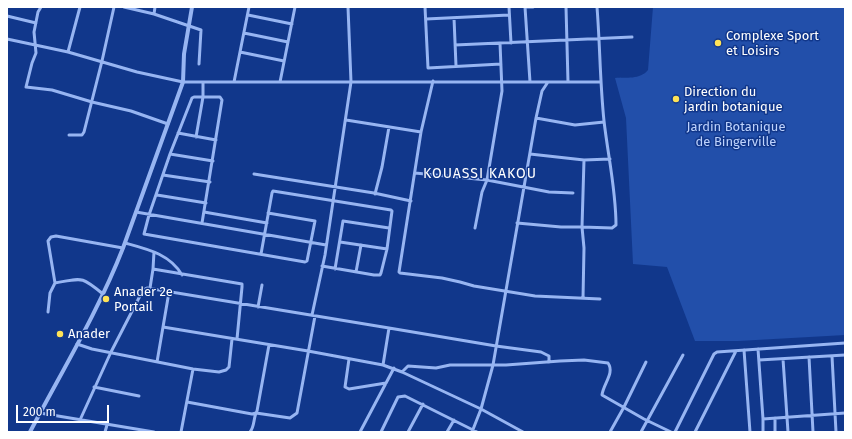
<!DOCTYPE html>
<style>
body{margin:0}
#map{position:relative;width:852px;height:439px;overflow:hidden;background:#11378b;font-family:"Fira Sans",sans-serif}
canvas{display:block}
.frame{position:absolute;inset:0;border:8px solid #fff;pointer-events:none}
.scale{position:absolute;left:16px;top:405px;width:93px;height:18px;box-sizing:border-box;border:2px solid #fff;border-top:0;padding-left:5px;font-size:12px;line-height:14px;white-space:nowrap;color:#fff;-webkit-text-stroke:3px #11378b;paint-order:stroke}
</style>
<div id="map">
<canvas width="852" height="439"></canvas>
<div class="frame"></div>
<div class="scale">200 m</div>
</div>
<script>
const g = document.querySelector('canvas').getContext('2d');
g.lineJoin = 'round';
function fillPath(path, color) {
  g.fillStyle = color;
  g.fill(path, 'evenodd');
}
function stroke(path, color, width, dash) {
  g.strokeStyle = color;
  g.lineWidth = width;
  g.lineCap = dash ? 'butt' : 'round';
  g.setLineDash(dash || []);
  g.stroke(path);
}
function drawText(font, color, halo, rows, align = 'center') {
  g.font = font + ' "Fira Sans",sans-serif';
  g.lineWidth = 3;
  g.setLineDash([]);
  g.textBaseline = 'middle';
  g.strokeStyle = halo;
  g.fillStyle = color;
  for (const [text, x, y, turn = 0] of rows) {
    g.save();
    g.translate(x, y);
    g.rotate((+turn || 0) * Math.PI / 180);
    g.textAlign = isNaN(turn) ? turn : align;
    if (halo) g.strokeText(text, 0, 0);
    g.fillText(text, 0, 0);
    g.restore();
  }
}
fillPath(new Path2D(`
 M 653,7 L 845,7 L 845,335 L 738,341 L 695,341 L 667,267 L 633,264 L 626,118 L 615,78 C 626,77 640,80 648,70 Z`), '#224faa');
stroke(new Path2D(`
 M 41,7 L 38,12 L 34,32 L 36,53 L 32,63 L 26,87 L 52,90 L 92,102 L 131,111 L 168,124
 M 124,7 L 154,14 L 201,30 L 199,64
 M 425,7 L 428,68 L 501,64
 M 509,7 L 511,43
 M 525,7 L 530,82
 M 525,7 L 533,7
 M 566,7 L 568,82
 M 597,7 C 600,45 600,83 604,121 C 608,156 616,190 616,225 L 612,228 L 582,227 L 584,160 L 610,159
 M 154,14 L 155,7
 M 248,15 L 292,24
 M 7,16 L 36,23
 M 454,18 L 456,66
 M 426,19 L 509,15
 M 244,33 L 288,42
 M 7,39 L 68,52 L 137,72 L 183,82 L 600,82
 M 455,45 L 632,37
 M 68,52 L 80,7
 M 240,52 L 284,61
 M 433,81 L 421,132 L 399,272 L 400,273 L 442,278 L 460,282 L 474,286 L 535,296 L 600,299
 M 234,82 L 249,7
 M 280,82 L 295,7
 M 536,118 L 575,125 L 604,122
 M 346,120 L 421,132
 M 178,133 L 216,140
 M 69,135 L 82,135 L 84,132 L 102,61 L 114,7
 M 196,137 L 203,97 L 203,82
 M 170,154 L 213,161
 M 530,154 L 584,160
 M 415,173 L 487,180 L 549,192 L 573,193
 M 254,174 L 374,193 L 411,201
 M 163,175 L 210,182
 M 375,194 L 382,167 L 389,127
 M 157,195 L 206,203
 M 136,212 L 326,245
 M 204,212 L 267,223
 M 202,223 L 222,100 L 220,97 L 194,97 L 192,98 L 170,154 L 149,215 L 144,234 L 305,262 L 307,261 L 315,221 L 268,213
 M 517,223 L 561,227 L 582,227 L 584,248 L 583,298
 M 475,228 L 482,192 L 487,180 L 502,91 L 500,43
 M 340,242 L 387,249
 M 125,243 C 147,249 170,254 182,275
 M 261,254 L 272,193 L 273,191 L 391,210 L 392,211 L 387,249 L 381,273 L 380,275 L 374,275 L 322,266
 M 153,269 L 242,284 L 242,287 L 237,339
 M 335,269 L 343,221 L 389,228
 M 356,272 L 361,245
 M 55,283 C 83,278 81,276 103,294
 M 150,288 L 153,269 L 154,252
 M 258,307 L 262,285
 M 48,312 L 50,293 L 55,283 L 48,241 L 51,237 L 56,236 L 123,248
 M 312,315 L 325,255 L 351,82 L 348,7
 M 163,327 L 308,351 L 383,365 L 402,372 L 481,409 L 523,432
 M 389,328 L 496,346 L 541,352 L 549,356 L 549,362
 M 77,344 L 92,349 L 193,369 L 219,372 L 226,370 L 229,367 L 232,339
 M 758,349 L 763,419 L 763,432
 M 744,350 L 750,432
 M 832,356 L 836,432
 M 809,357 L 813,432
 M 349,359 L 345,387 L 349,389 L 386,383
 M 783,359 L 788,432
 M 759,360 L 845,355
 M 157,362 L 169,292
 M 402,372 L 408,366 L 436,368 L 450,365 L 506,365 L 560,361 L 584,360 L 608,363 C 615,373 603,384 602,395 L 644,419 L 671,432
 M 94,387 L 139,396
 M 187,402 L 252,414 L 256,413 L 290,418 L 297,413 L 315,316
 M 40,413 L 154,432
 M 775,418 L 775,432
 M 763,419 L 845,413
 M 80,420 L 111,352 L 143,290 L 147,288 L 389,328 L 383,365
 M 105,432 L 107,425
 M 181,432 L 193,369
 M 250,432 C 255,426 253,418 257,411 L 269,345
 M 360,432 L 394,368
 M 381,432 L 398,397 L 405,396 L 477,432
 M 408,432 L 423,404
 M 447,432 L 454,420
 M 472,432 L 481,409 L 493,365 L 536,118 L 542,91 L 548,82
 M 610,432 L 624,407 L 646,362
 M 641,432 L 683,355
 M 675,432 L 714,354 L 717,352 L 845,343
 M 695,432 L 736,351`), '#97b5f2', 3);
stroke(new Path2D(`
 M 30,432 C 62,371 98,312 123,248 L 183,82 L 184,54 L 192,7`), '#97b5f2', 4);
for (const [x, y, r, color] of [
 [718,43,4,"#ffe357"],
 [676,99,4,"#ffe357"],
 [106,299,4,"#ffe357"],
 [60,334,4,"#ffe357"]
]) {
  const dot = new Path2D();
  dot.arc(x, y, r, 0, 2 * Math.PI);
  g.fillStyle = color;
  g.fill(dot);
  stroke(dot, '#11378b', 1.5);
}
drawText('13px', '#fff', '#11378b', [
 ["Complexe Sport",726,36],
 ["et Loisirs",726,51],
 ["Direction du",684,92],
 ["jardin botanique",684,107],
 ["Anader 2e",114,292],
 ["Portail",114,307],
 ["Anader",68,334]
], 'left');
drawText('13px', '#bed3fd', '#11378b', [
 ["Jardin Botanique",736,127],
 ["de Bingerville",736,142]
]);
g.letterSpacing = '1px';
drawText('14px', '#fff', '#11378b', [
 ["KOUASSI KAKOU",480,174]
]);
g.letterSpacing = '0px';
</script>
